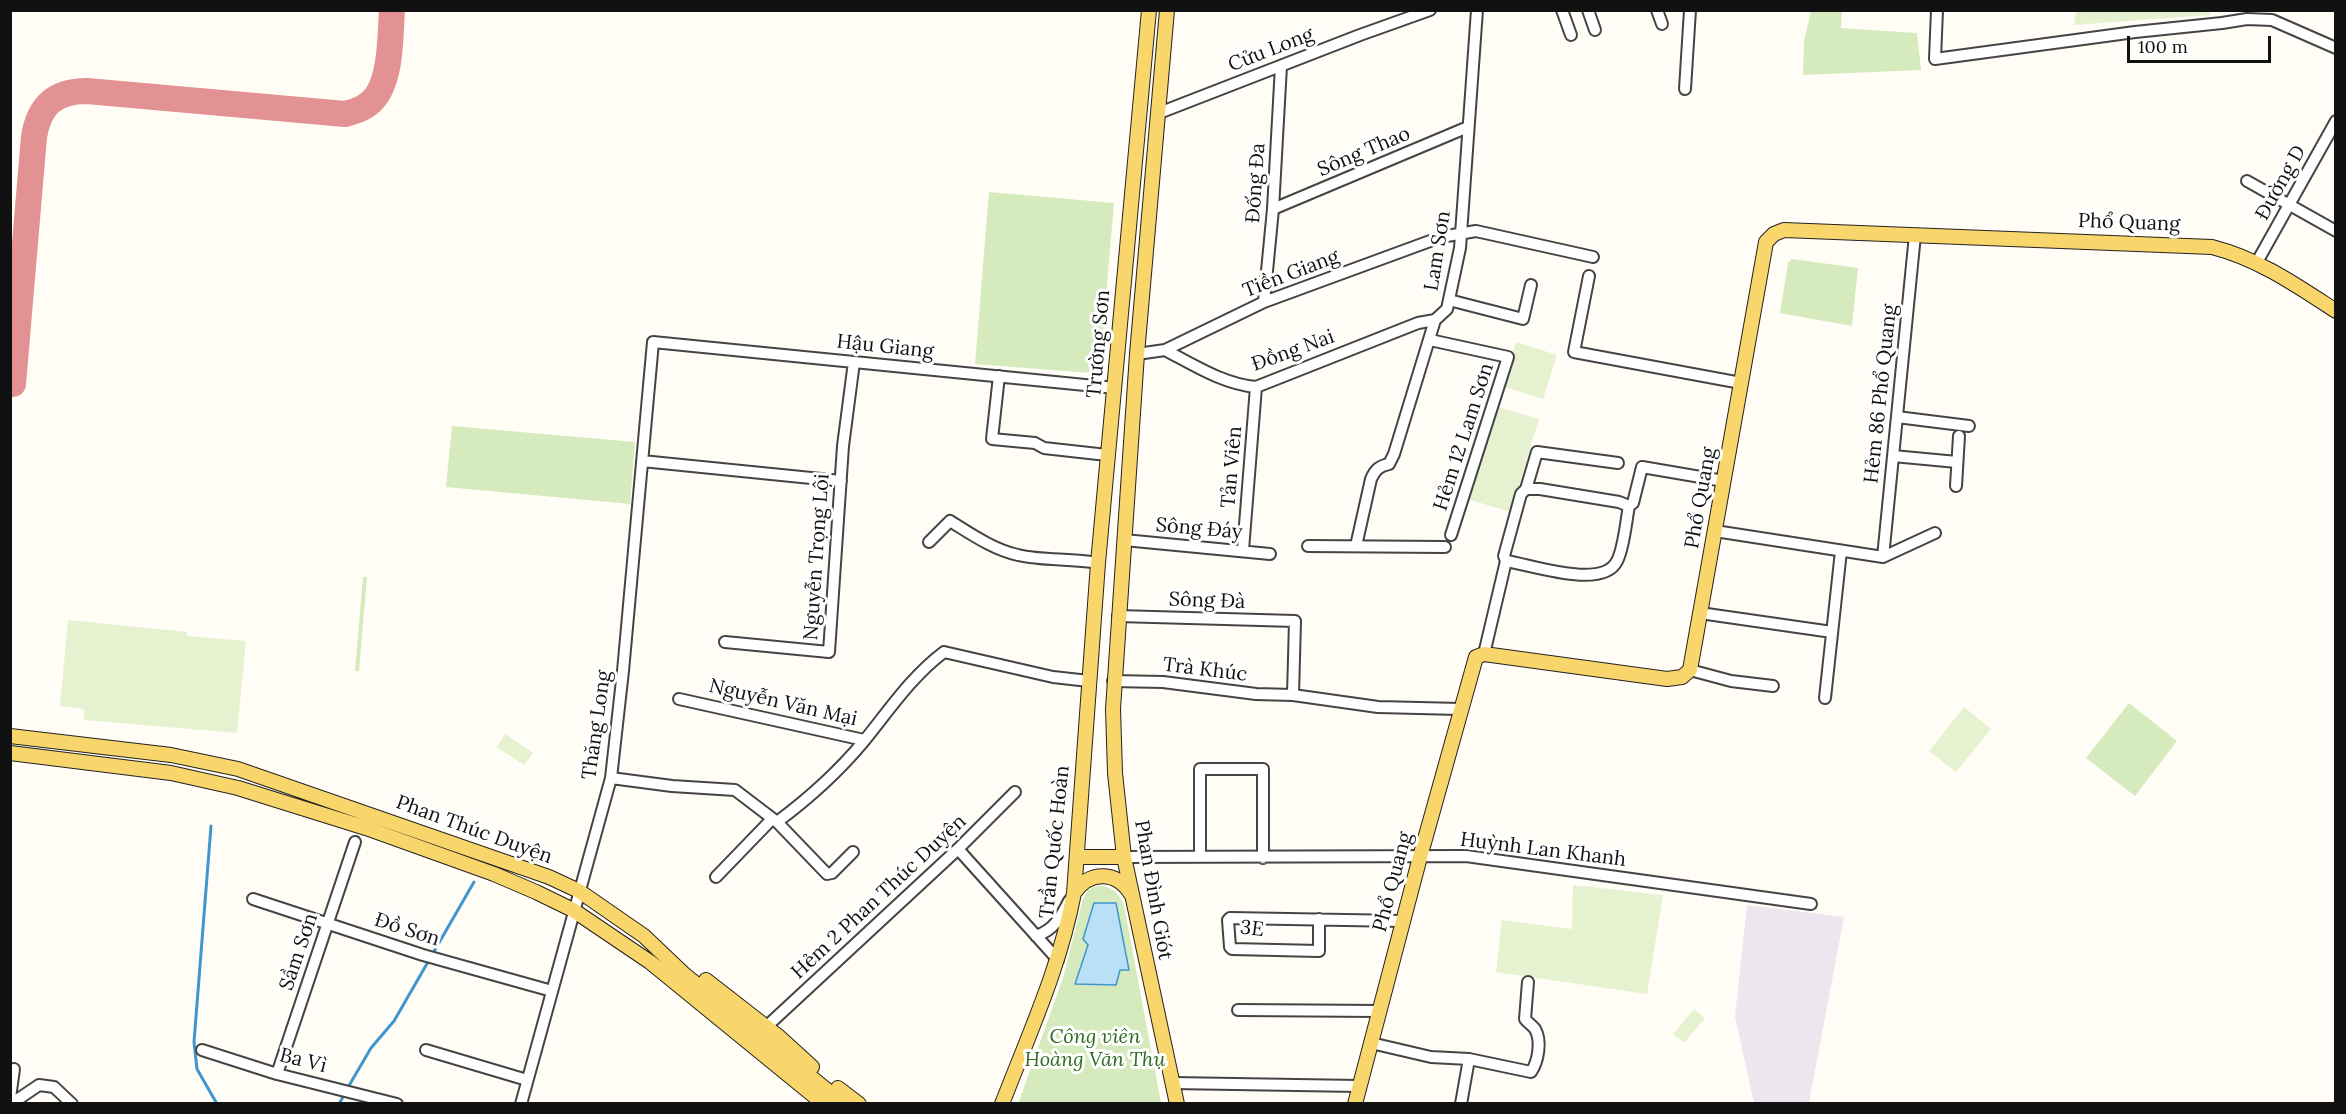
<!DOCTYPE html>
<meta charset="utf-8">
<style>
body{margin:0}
#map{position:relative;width:2346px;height:1114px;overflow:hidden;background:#fffdf5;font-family:Lora,serif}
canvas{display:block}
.frame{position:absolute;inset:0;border:12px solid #111;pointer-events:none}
.scale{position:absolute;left:2127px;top:36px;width:144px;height:27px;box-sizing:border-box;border:3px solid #111;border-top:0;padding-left:8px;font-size:18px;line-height:21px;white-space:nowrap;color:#111;-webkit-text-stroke:4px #fff;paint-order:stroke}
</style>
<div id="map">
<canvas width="2346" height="1114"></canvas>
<div class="frame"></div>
<div class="scale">100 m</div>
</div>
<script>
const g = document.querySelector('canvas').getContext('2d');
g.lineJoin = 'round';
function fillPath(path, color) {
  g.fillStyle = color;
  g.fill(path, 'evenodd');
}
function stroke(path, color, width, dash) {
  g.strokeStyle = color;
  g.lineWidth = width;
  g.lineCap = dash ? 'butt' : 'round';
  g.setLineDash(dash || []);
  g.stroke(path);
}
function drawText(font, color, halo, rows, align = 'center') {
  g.font = font + ' Lora,serif';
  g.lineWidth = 6;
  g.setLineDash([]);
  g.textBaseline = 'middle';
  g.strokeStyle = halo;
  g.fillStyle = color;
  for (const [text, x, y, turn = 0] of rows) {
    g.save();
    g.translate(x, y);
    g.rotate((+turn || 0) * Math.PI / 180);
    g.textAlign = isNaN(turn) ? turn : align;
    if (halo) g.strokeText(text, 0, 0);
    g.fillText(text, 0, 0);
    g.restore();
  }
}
fillPath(new Path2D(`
 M 1747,905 L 1844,917 L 1809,1103 L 1754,1103 L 1735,1017 Z`), '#eee6ef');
fillPath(new Path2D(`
 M 1811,11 L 1842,11 L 1841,28 L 1917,33 L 1921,70 L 1803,75 L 1804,41 Z
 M 989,192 L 1114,203 L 1100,366 L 1091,373 L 975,364 Z
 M 1792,259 L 1858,268 L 1852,326 L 1780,313 L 1788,263 Z
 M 452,426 L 635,442 L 630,504 L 446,487 Z
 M 363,577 L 367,577 L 359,671 L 355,671 Z
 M 2129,703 L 2177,741 L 2135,796 L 2086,758 Z
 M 1097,886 C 1111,885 1119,893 1124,905 L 1161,1103 L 1018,1104 L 1063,978 L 1083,899 L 1088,890 Z`), '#d5ebbd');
fillPath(new Path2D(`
 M 2076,11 L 2076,10 L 2210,11 L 2210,15 L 2074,25 Z
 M 1516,342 L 1557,355 L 1543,399 L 1502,386 Z
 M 1495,406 L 1539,419 L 1511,512 L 1467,499 Z
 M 68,620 L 187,632 L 187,636 L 246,641 L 237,733 L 84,720 L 84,709 L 60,706 Z
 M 1964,707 L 1991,729 L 1956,772 L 1929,751 Z
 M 505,734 L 533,753 L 524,765 L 497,747 Z
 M 1573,885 L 1663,895 L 1647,994 L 1496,972 L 1502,920 L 1572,929 Z
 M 1694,1009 L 1705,1018 L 1684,1043 L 1673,1034 Z`), '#e6f2cf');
const water = new Path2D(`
 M 1094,903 L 1116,903 L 1129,970 L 1120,970 L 1116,985 L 1075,984 L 1088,945 L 1083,939 Z`);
fillPath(water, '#b9e0f7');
stroke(water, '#3f96cf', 1.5);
stroke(new Path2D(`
 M 211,826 L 194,1042 L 197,1069 L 217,1104
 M 347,1089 L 371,1048 L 394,1021 L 474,882
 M 339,1104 L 344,1095`), '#3f96cf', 3);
stroke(new Path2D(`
 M 13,384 L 34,137 C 39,105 55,91 87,91 L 345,114 C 352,112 361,110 367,105 C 392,89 390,37 392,10`), '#e29292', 26);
const minor = new Path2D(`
 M 1562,10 L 1571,35
 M 1588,10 L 1595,30
 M 1657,10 L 1662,24
 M 1937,10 L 1935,59 L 2135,32 L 2222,23 L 2247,19 L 2272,20 L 2336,48
 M 1685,89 L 1690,10
 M 1159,113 L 1360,35 L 1430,10
 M 2247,181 L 2336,231
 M 1273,209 L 1468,127
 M 2257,262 L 2336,121
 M 1589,276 L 1574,352 L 1741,383
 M 1449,300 L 1523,319 L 1531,285
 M 1264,302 L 1273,209 L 1281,66
 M 1430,340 L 1508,357 L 1451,535
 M 1165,350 C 1194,365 1223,384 1256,387 L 1418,323 L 1435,320
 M 1137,354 L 1165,350 L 1264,302 L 1441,237 L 1476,231 L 1593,257
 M 999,376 L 992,439 L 1035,443 L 1044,448 L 1107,455
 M 1897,417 L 1969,426
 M 1893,456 L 1957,462
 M 642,461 L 841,481
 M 1956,486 L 1959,436
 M 1526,489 L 1537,452 L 1618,463
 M 1715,531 L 1883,557 L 1935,533
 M 1124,540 L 1270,554
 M 929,542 L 950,521 C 971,534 994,550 1018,555 C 1043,561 1071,558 1098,563
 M 1308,546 L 1445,547
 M 1356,546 L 1371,479 C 1375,470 1379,466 1389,464 L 1394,454 L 1435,320 L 1447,309 L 1460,248 L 1477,10
 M 1243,550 L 1256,387
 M 1883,557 L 1915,235
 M 1506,561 C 1532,565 1603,590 1617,561 C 1624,548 1626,521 1629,506 L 1633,503 L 1642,467 L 1724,481
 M 1700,613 L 1832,632
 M 1118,616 L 1295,621 L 1293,695 L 1378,707 L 1460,709
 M 725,642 L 829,652 L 843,446 L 854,362
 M 1484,654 L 1506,561 L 1504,556 L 1521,494 L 1526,489 L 1540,489 L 1619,502 L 1629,506
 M 1690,670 L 1731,681 L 1773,686
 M 1113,681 L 1163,682 L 1256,694 L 1293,695
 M 1825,698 L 1841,551
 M 679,699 L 864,740
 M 611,778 L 672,786 L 735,790 L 777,822 C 808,799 839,771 864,741 C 890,709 911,677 944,652 L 1053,677 L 1089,681
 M 777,822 L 827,874 L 832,873 L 853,852
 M 958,849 L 1058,960
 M 1124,857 L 1466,856 L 1811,904
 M 1200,857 L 1200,769 L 1263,769 L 1263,858
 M 716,877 L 772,819
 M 253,899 L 423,955 L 552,991
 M 1319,919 L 1319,951 L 1232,949 L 1230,947 L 1228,920 L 1230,918 L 1403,921
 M 1036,936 C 1054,930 1061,917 1069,901
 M 1238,1010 L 1379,1011
 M 766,1027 L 958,849 L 1015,792
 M 1371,1043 L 1431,1057 L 1469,1059 L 1531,1072 C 1538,1062 1542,1041 1535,1029 C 1532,1025 1528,1023 1525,1019 L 1528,982
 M 202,1050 L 277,1074 L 397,1104
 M 426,1050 L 527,1080
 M 277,1074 L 355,842
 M 1172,1083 L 1359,1086
 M 10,1098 L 14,1069
 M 11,1104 L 39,1085 L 54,1087 L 72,1104
 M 521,1104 L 611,778 L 623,671 L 653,342 L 1115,388
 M 1461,1104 L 1469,1059`);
const major = new Path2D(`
 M 1167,10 L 1137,354 L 1113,709 L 1115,773 L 1124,857 L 1177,1104
 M 10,736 L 171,755 L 238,769 L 549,877 L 579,891 L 644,936 L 685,975 L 844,1104
 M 10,753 L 171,773 L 238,788 L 366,828 L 494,874 L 536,892 L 573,910 L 650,962 L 824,1104
 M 1077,857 L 1124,857
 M 1074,893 C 1089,871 1116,870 1131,894
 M 706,980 L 778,1036 L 812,1067
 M 838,1088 L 859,1104
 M 1002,1104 C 1029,1034 1060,967 1074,893 L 1098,563 L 1149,10
 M 1355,1104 L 1420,857 L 1476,657 L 1484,654 L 1667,679 L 1682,677 L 1690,670 L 1766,242 L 1774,234 L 1784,230 L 2212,247 C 2259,259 2296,285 2336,311`);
stroke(minor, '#444', 14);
stroke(major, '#222', 16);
stroke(minor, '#fff', 10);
stroke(major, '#f9d66b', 14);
drawText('20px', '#111', '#fff', [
 ["Cửu Long",1271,50,-21],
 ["Sông Thao",1364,152,-23],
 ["Đống Đa",1256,183,-86],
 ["Đường D",2281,183,-61],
 ["Phổ Quang",2129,223,2],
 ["Lam Sơn",1438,251,-81],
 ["Tiền Giang",1291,274,-21],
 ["Trường Sơn",1099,344,-85],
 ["Hậu Giang",885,347,6],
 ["Đồng Nai",1293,351,-20],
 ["Hẻm 86 Phổ Quang",1881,394,-84],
 ["Hẻm 12 Lam Sơn",1464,437,-72],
 ["Tản Viên",1232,467,-85],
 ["Phổ Quang",1701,498,-80],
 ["Sông Đáy",1199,529,5],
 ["Nguyễn Trọng Lội",817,557,-86],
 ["Sông Đà",1207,601,2],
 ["Trà Khúc",1205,670,7],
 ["Nguyễn Văn Mại",783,703,13],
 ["Thăng Long",597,725,-82],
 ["Phan Thúc Duyện",474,830,20],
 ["Trần Quốc Hoàn",1055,842,-84],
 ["Huỳnh Lan Khanh",1543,850,7],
 ["Phổ Quang",1393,882,-75],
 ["Phan Đình Giót",1153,890,80],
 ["Hẻm 2 Phan Thúc Duyện",879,897,-43],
 ["3E",1252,929,7],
 ["Đồ Sơn",407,930,18],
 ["Sầm Sơn",299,952,-71],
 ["Ba Vì",303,1061,14]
]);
drawText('italic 20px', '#2f6b1f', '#fff', [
 ["Công viên",1095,1037],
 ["Hoàng Văn Thụ",1095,1060]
]);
</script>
